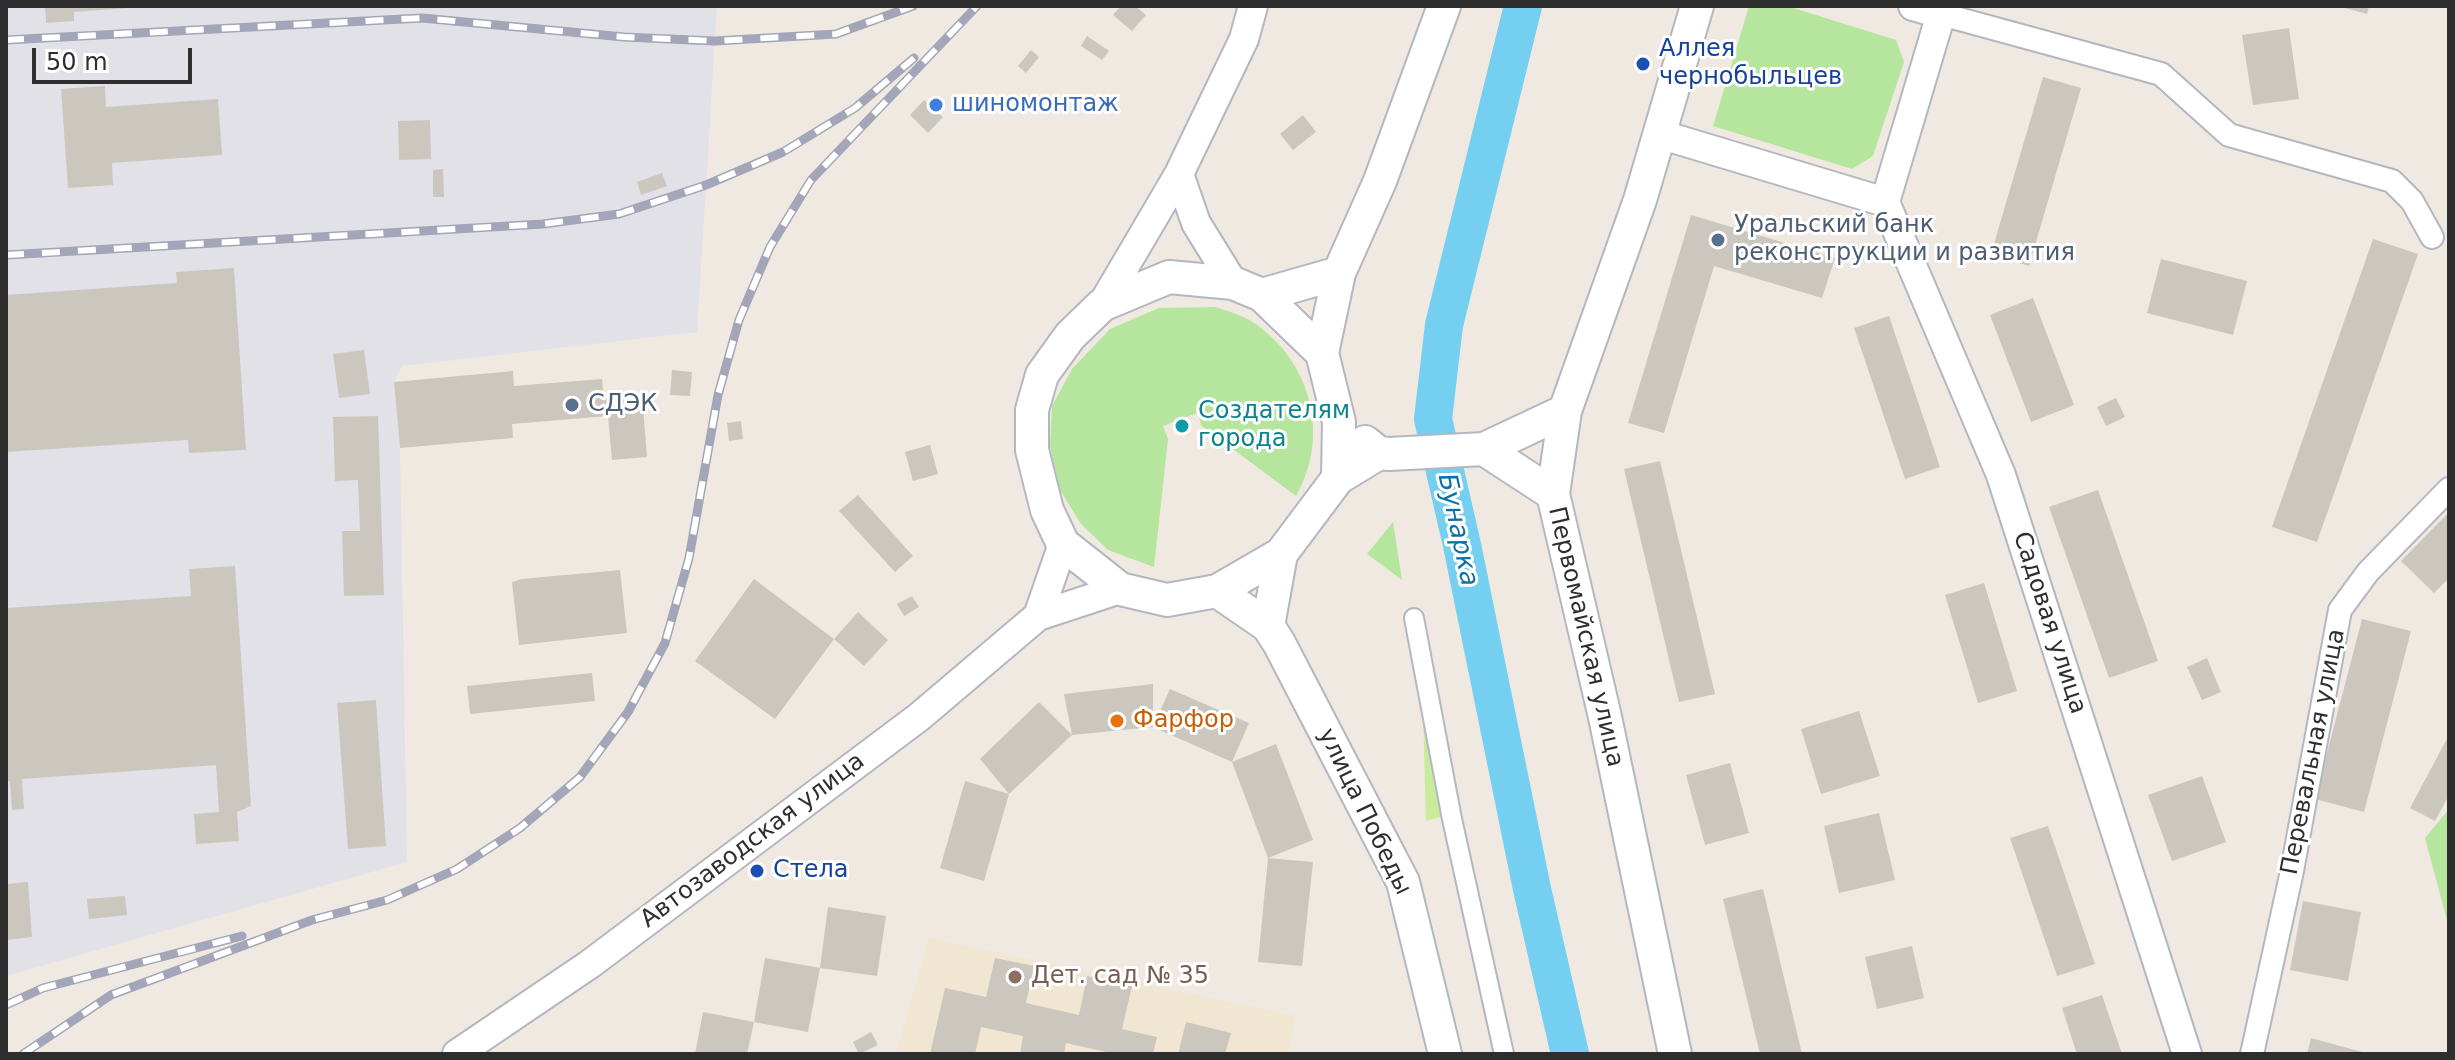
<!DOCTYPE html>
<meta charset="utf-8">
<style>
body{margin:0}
#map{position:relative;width:2455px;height:1060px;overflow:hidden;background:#efe9e1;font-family:"DejaVu Sans",sans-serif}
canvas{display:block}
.frame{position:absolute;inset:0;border:8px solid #2e2e2e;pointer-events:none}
.scale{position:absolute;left:32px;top:48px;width:160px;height:36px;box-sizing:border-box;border:4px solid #2e2e2e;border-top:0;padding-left:10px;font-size:24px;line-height:28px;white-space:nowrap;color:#2e2e2e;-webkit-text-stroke:6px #fff;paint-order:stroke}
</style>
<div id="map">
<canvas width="2455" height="1060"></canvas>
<div class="frame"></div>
<div class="scale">50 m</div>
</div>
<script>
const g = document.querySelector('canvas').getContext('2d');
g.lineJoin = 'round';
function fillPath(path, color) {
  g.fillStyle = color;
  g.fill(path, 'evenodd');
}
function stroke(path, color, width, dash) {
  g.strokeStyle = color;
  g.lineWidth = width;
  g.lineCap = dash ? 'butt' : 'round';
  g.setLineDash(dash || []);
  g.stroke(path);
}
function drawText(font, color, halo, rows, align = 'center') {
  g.font = font + ' "DejaVu Sans",sans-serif';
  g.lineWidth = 6;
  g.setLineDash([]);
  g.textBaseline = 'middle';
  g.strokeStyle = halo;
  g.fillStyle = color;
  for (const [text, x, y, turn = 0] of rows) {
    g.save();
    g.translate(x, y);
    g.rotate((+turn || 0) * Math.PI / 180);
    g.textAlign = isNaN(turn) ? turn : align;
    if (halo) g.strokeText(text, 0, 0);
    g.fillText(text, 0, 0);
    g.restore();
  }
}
fillPath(new Path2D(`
 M 6,6 L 717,6 L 697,332 L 402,366 L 394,382 L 400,448 L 407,862 L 6,976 Z`), '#e3e1e8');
fillPath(new Path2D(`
 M 929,938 L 1296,1016 L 1287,1054 L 896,1054 Z`), '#f0e6d1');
fillPath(new Path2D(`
 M 1749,6 L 1787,6 L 1896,40 L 1904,62 L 1873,156 L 1852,169 L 1713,126 Z
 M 1216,307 C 1227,311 1241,315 1251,321 C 1311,359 1331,436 1296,496 L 1202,426 L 1197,413 L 1163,426 L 1168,439 L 1154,567 L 1108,550 L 1081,524 L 1060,490 L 1050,446 L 1052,406 L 1072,369 L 1110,329 L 1159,308 Z
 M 1393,522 L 1402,580 L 1367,554 Z
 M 2449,809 L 2449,928 L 2425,838 Z`), '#b6e59e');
fillPath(new Path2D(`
 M 1423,709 L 1447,815 L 1426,821 Z`), '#c9ec9a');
stroke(new Path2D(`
 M 1523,6 L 1444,325 L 1433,419 L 1462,545 L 1532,889 L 1570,1054`), '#75cff0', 38);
fillPath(new Path2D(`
 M 45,6 L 128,6 L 128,8 L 74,12 L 74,21 L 46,23 Z
 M 1121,6 L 1135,6 L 1146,15 L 1132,31 L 1113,15 Z
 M 2337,6 L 2369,6 L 2367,14 Z
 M 2289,28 L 2299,99 L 2253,105 L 2242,35 Z
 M 1087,36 L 1109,51 L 1102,60 L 1081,46 Z
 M 1031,50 L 1039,57 L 1026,73 L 1018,66 Z
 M 2043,77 L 2081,88 L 2029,266 L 1991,254 Z
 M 105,86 L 106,107 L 218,99 L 222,155 L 112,163 L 113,185 L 68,188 L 61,89 Z
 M 924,100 L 943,117 L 928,133 L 910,115 Z
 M 1303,115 L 1316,132 L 1293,150 L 1280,134 Z
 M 430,120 L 431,159 L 399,160 L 398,121 Z
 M 443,169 L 444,197 L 433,197 L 433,170 Z
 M 662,173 L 667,186 L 641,195 L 637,182 Z
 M 1691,215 L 1835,258 L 1822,298 L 1714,266 L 1664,433 L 1628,423 Z
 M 2373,239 L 2418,254 L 2317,542 L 2272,527 Z
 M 2161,259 L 2247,281 L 2233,335 L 2147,313 Z
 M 234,268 L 246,450 L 189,453 L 188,440 L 6,452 L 6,295 L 177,283 L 176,272 Z
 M 2033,298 L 2074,405 L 2031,422 L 1990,315 Z
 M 1889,316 L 1940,467 L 1905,479 L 1854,328 Z
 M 364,350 L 370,394 L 339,398 L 333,354 Z
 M 672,370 L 692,372 L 690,396 L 670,395 Z
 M 513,371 L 514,386 L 602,379 L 604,398 L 642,395 L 647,457 L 612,460 L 608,416 L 512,424 L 513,438 L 400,448 L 394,382 Z
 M 2116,398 L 2125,417 L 2106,426 L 2097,407 Z
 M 378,416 L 384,595 L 344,596 L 342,531 L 360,531 L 358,480 L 335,481 L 333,417 Z
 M 741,421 L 743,439 L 729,441 L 727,423 Z
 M 930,445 L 938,474 L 913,481 L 905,452 Z
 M 1660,461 L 1715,694 L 1679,702 L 1624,469 Z
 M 2098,490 L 2158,661 L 2109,678 L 2049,507 Z
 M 858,495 L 913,556 L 895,572 L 839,511 Z
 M 2449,512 L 2449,578 L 2434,593 L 2401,561 Z
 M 235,566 L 251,806 L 237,812 L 239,841 L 196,844 L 194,814 L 219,812 L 216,765 L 22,779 L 24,809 L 12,810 L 10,781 L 6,782 L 6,608 L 191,596 L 189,569 Z
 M 620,570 L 627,633 L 519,645 L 512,582 L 522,579 Z
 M 754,579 L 834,639 L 775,719 L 695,661 Z
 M 1984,583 L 2017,691 L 1978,703 L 1945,595 Z
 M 912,596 L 919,607 L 904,616 L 897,604 Z
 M 858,612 L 888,640 L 864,666 L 834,639 Z
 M 2362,619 L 2411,631 L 2364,812 L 2315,799 Z
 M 2207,658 L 2221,692 L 2202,700 L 2187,667 Z
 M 592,673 L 595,701 L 470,714 L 467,686 Z
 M 1153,684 L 1153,727 L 1170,689 L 1249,723 L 1232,762 L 1153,727 L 1072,735 L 1064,694 Z
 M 376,700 L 386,846 L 348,849 L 337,703 Z
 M 1039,702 L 1072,735 L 1009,794 L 980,759 Z
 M 1859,711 L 1880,776 L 1821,794 L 1801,729 Z
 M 2449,735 L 2449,795 L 2435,821 L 2410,808 Z
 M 1276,744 L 1313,840 L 1268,858 L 1232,762 Z
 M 1730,763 L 1749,833 L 1705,845 L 1686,775 Z
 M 2202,776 L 2226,842 L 2172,861 L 2148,795 Z
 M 965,781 L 1009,794 L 984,881 L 940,868 Z
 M 1879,813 L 1895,880 L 1839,893 L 1824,826 Z
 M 2048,826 L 2095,964 L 2057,976 L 2010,838 Z
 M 1268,858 L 1313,862 L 1302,966 L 1258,962 Z
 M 28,882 L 32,937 L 6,940 L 6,884 Z
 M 1763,889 L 1802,1054 L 1760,1054 L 1723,899 Z
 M 125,896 L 127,915 L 89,919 L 87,899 Z
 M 2303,901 L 2361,912 L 2348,981 L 2290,970 Z
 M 828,907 L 886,916 L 877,976 L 820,968 Z
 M 1912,946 L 1924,998 L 1877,1009 L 1865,957 Z
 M 765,958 L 820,968 L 808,1032 L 754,1022 Z
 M 995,958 L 1034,966 L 1026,1003 L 1079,1015 L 1087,976 L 1132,986 L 1122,1029 L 1157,1037 L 1153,1054 L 1105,1054 L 1106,1052 L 1066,1043 L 1064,1054 L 1020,1054 L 1023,1036 L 981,1027 L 975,1054 L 930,1054 L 945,988 L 986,997 Z
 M 2102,995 L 2122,1054 L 2077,1054 L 2062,1008 Z
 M 703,1012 L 754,1022 L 747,1054 L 695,1054 Z
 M 1186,1022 L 1231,1033 L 1225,1054 L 1178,1054 Z
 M 871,1032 L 878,1045 L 859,1054 L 853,1042 Z
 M 2311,1038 L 2366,1053 L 2366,1054 L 2307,1054 Z`), '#cbc7bf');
const pedestrian = new Path2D(`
 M 1414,618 L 1452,819 L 1504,1054`);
const minor = new Path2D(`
 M 1941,14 L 2161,74 L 2229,135 L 2392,181 L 2412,201 L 2432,237
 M 2252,1054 L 2292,871 L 2340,610 L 2368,572 L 2449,489`);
const tertiary = new Path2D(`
 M 1659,134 L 1885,202
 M 1179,174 L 1196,223 L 1233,283
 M 1885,202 L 2001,475 L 2187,1054
 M 1885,202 L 1941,14 L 1913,6
 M 1102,305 L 1179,174 L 1244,39 L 1253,6
 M 1038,616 L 1063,544
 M 457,1054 L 590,964 L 919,717 L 1038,616 L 1120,589`);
const secondary = new Path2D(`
 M 1262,295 L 1339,273
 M 1322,353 L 1339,273 L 1380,181 L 1444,6
 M 1365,442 L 1379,453 L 1389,454 L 1484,449 L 1565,411
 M 1484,449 L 1553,494
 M 1338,478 L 1339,422 L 1322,353 L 1262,295 L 1233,283 L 1169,277 L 1102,305 L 1070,336 L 1042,375 L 1032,410 L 1032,450 L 1047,510 L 1063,544 L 1120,589 L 1167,600 L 1217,591 L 1281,554 L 1338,478 L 1379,453
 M 1217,591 L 1268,626 L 1279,643 L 1403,882 L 1445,1054
 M 1268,626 L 1281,554
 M 1675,1054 L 1605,717 L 1553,494 L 1565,411 L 1640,200 L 1697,6`);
stroke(pedestrian, '#b4b7c1', 22);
stroke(minor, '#b4b7c1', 26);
stroke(tertiary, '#b4b7c1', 32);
stroke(secondary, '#b4b7c1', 36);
stroke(pedestrian, '#fff', 18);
stroke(minor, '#fff', 22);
stroke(tertiary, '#fff', 28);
stroke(secondary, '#fff', 32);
const rail = new Path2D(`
 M 6,40 L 422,18 L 624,37 L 715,41 L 836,34 L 913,6
 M 6,255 L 543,224 L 619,214 L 706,185 L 783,152 L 855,108 L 914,58
 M 6,1005 L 43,988 L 242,936
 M 23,1054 L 111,995 L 312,920 L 387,900 L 457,869 L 520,828 L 580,777 L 628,712 L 665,643 L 689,558 L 718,395 L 739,320 L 770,247 L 811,180 L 977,6`);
stroke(rail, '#a3a6b8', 9);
stroke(rail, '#fff', 6, [18]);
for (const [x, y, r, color] of [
 [1643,64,8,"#1a4fb4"],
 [936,105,8,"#3f7fe0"],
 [1718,240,8,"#5c6f8a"],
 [572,405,8,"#5c6f8a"],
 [1182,426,8,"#0f9aa8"],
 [1117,721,8,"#e8710a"],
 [757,871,8,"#1a4fb4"],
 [1015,977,8,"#8d6e63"]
]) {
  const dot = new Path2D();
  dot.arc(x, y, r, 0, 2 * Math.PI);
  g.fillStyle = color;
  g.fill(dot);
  stroke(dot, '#fff', 3);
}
drawText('24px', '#164399', '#fff', [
 ["Аллея",1659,50],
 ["чернобыльцев",1659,78],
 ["Стела",773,871]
], 'left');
drawText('24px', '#366cbe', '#fff', [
 ["шиномонтаж",952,105]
], 'left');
drawText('24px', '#4e5e75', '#fff', [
 ["Уральский банк",1734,226],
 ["реконструкции и развития",1734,254],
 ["СДЭК",588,405]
], 'left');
drawText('24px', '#0d838f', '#fff', [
 ["Создателям",1198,412],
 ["города",1198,440]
], 'left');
drawText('24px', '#2e2e2e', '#fff', [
 ["Садовая улица",2049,623,72],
 ["Первомайская улица",1585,637,77],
 ["Перевальная улица",2314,752,-79],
 ["улица Победы",1364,812,64],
 ["Автозаводская улица",753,841,-37]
]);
drawText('24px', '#c56008', '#fff', [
 ["Фарфор",1133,721]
], 'left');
drawText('24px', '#785e54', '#fff', [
 ["Дет. сад № 35",1031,977]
], 'left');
drawText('italic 26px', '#0d6fa3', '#fff', [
 ["Бунарка",1457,530,78]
]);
</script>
